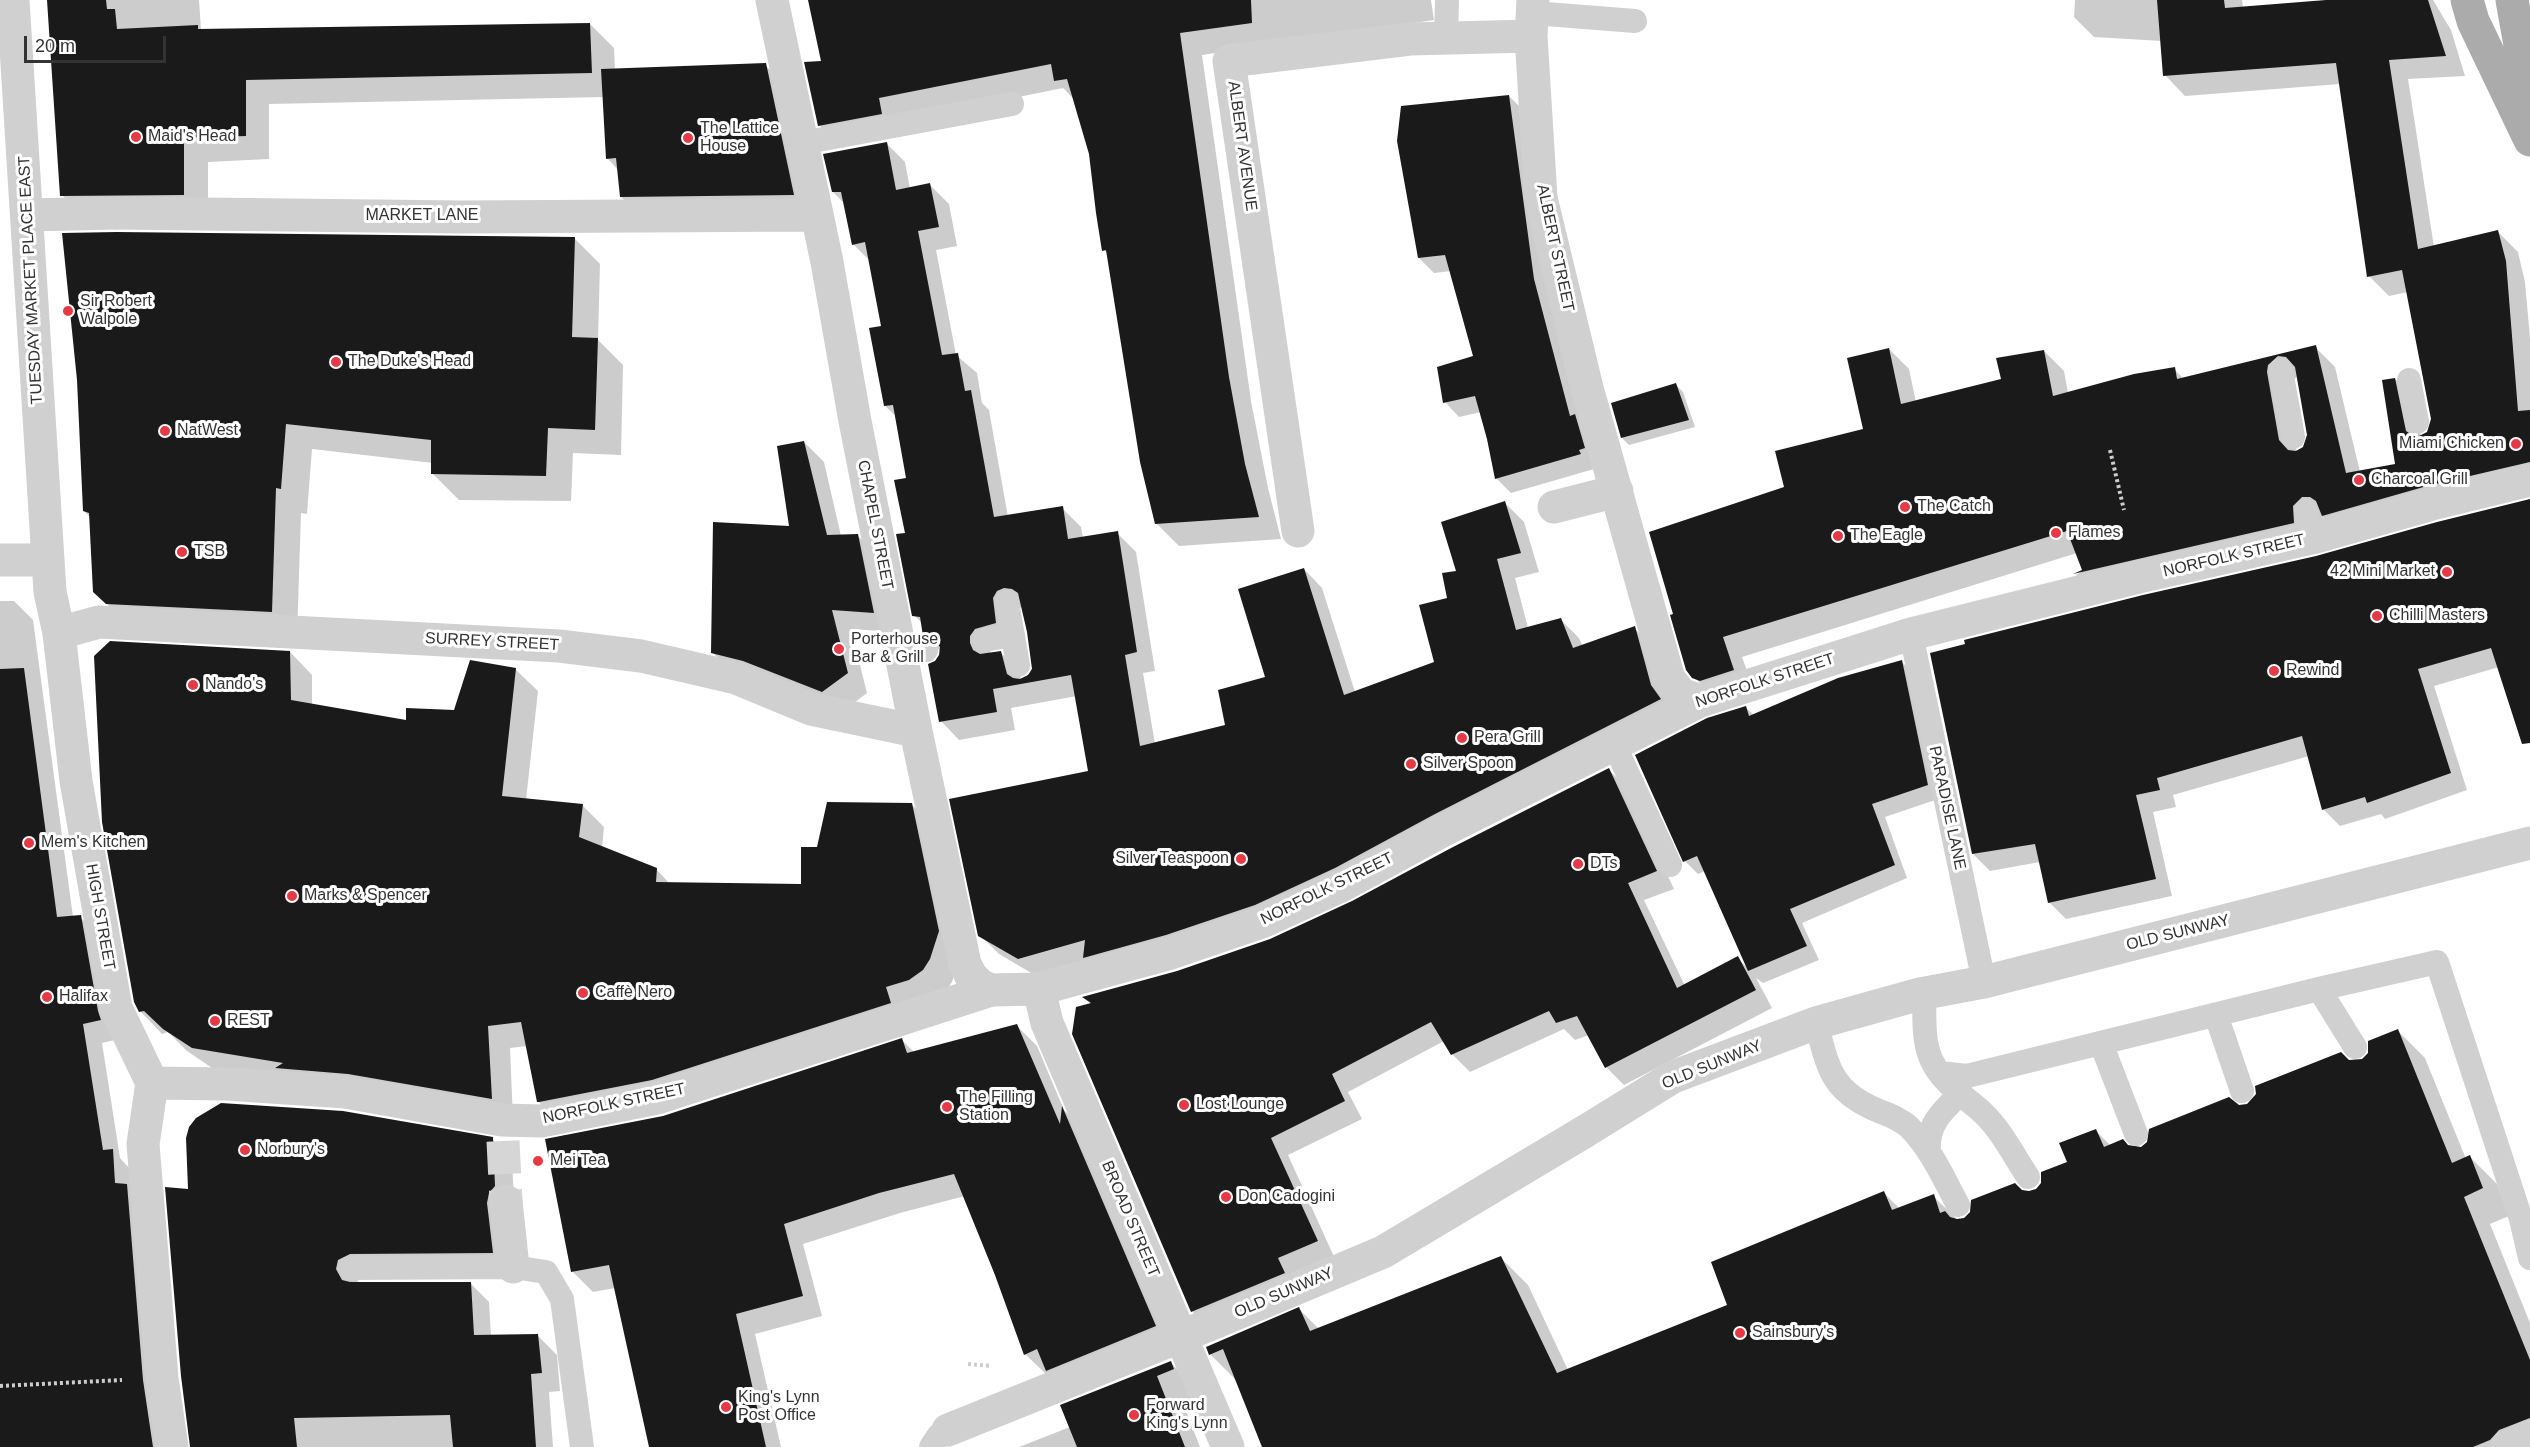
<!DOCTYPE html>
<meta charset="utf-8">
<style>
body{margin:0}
#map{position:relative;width:2530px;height:1447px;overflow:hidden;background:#fff;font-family:Arial,sans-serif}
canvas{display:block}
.scale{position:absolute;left:24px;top:36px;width:142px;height:27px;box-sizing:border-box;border:3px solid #333;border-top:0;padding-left:8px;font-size:18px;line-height:21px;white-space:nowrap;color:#333;-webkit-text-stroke:4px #fff;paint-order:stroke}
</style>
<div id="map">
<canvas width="2530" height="1447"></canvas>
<div class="scale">20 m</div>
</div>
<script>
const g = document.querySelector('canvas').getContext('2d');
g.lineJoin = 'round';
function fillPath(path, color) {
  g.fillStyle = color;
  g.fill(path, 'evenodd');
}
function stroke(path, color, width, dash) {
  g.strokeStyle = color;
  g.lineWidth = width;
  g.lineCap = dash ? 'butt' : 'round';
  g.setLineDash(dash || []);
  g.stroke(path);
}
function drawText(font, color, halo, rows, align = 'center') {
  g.font = font + ' Arial,sans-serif';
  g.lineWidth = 6;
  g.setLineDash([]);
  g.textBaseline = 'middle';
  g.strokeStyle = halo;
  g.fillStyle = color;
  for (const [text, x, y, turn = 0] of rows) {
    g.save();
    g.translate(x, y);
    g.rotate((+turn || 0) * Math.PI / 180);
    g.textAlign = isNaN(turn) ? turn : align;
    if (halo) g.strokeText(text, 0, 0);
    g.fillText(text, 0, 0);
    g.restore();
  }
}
fillPath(new Path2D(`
 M 48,0 L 199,0 L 201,30 L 590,24 L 614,48 L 615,70 L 765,65 L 787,86 L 815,216 L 643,219 L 621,197 L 618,170 L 608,159 L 604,97 L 269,104 L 269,159 L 208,162 L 208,219 L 86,219 L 62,195 Z
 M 810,0 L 1431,0 L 1434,20 L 1202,55 L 1251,401 L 1268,488 L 1281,539 L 1179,546 L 1156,523 L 1108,254 L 1104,250 L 1090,154 L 1075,100 L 1063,88 L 900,121 L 842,148 L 819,125 L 822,63 Z
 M 2075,0 L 2242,0 L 2243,8 L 2346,0 L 2433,0 L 2451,30 L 2465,76 L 2408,79 L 2434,247 L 2498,232 L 2518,252 L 2525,282 L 2530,338 L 2530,485 L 2343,535 L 2323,517 L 2312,527 L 2095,593 L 2076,575 L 2083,571 L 2077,553 L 1742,657 L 1754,690 L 1714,698 L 1694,677 L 1786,488 L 1865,430 L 1889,349 L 1909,369 L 1916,402 L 2003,380 L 2044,351 L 2064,371 L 2068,393 L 2174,369 L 2184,379 L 2315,347 L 2335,367 L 2360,472 L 2397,465 L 2395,379 L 2415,399 L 2421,437 L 2427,434 L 2433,419 L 2408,292 L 2389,296 L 2369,276 L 2340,84 L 2185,96 L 2165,75 L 2162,41 L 2094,37 L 2074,17 ZM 2298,376 L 2309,435 L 2304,449 L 2297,452 L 2286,393 L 2287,385 Z
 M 1509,96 L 1524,111 L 1594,469 L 1511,493 L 1496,478 L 1481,412 L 1459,417 L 1445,402 L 1475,357 L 1451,271 L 1434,273 L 1419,258 Z
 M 886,143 L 905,162 L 910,189 L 930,185 L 949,204 L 957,246 L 936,250 L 956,355 L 977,373 L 982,403 L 989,410 L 1008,517 L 1062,508 L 1081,527 L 1083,538 L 1117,533 L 1136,552 L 1155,671 L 1143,673 L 1155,744 L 1227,726 L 1267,678 L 1304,569 L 1322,588 L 1355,692 L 1436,663 L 1449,600 L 1458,572 L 1505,503 L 1524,522 L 1539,572 L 1515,578 L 1528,628 L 1560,619 L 1579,638 L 1583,647 L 1634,628 L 1653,647 L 1670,705 L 1354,887 L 1038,977 L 999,954 L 980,935 L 1090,772 L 1077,696 L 1011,708 L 1015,730 L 959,740 L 941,721 L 936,662 L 941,652 L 925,635 L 923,624 L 914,615 L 907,535 L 908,479 L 897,417 L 885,406 L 883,328 L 870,261 L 853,244 L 845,204 L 833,192 ZM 1024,606 L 1034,663 L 1029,677 L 1021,680 L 1020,672 L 1001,653 L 989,654 L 1016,610 Z
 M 574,238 L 600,264 L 598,340 L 623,365 L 621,455 L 573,453 L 571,501 L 459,500 L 433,474 L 433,463 L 312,449 L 307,514 L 301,513 L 297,637 L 121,618 L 94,591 L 90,517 L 84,511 Z
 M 1676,385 L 1683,392 L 1695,427 L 1629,445 L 1622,438 Z
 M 804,442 L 824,462 L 841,536 L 858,536 L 878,556 L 893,632 L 851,629 L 867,693 L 843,711 L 732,672 L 712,652 L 791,527 Z
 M 2530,519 L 2530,706 L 2499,667 L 2434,686 L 2467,790 L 2385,819 L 2381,814 L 2340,826 L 2323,809 L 2309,756 L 2173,795 L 2176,807 L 2153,812 L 2172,896 L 2066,919 L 2049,902 L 2040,862 L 1990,871 L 1973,854 Z
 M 0,601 L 14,601 L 33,620 L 73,917 L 80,917 L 99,936 L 119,1039 L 102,1043 L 120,1158 L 131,1170 L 169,1447 L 0,1447 Z
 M 290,652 L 312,675 L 312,705 L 408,721 L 455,712 L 515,669 L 538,691 L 526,800 L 582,805 L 604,827 L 602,848 L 656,869 L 670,884 L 802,886 L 818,848 L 911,804 L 934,826 L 961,954 L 952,982 L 945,992 L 561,1124 L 538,1101 L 527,1046 L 510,1048 L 513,1120 L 215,1070 L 187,1051 L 168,1032 L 162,1034 L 140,1011 Z
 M 1902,662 L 1915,675 L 1941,798 L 1885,817 L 1907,878 L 1802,923 L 1819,960 L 1763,983 L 1756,978 L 1772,1008 L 1624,1085 L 1606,1067 L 1589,1035 L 1575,1040 L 1564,1029 L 1470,1072 L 1452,1054 L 1444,1041 L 1348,1092 L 1362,1119 L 1288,1155 L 1335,1259 L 1210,1329 L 1192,1311 L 1091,1004 L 1085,998 L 1177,972 L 1270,940 L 1353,903 L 1609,770 L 1626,787 L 1674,889 L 1644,900 L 1685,986 L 1737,958 L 1749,969 L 1705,871 L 1698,874 L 1685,861 L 1746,708 L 1754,715 Z
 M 1017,1026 L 1037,1046 L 1064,1110 L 1082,1128 L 1175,1346 L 1046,1374 L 1025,1354 L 965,1196 L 900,1213 L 803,1244 L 822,1316 L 755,1334 L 781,1447 L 650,1447 L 615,1288 L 593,1292 L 573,1272 L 546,1141 L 663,1117 L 902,1040 L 914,1052 Z
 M 2398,1031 L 2425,1058 L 2466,1159 L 2470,1157 L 2497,1184 L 2509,1216 L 2490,1224 L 2530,1323 L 2530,1447 L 1264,1447 L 1237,1381 L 1210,1354 L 1299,1309 L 1319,1329 L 1501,1258 L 1528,1285 L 1568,1370 L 1729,1306 L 1884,1193 L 1900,1209 L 1933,1196 L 1958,1220 L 1965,1219 L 2021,1191 L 2029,1193 L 2037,1190 L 2069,1162 L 2095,1130 L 2111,1146 L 2141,1149 L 2349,1061 L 2363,1061 Z
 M 492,1139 L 512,1158 L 514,1205 L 511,1271 L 361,1275 L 356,1284 L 470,1283 L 489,1302 L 491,1336 L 538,1336 L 557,1355 L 560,1391 L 549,1392 L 553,1447 L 192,1447 L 189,1191 Z
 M 1170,1362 L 1197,1389 L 1200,1396 L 1183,1403 L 1200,1447 L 1019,1447 L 1070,1427 Z`), '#0003');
fillPath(new Path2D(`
 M 47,0 L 106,0 L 107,9 L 115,9 L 117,29 L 198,25 L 198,29 L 590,23 L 592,73 L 246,80 L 246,136 L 184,138 L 184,195 L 60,196 Z
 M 808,0 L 1251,0 L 1252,23 L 1180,33 L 1229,377 L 1245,464 L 1259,517 L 1155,524 L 1140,462 L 1106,250 L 1102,251 L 1096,213 L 1089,154 L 1067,79 L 1054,81 L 1051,64 L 879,98 L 882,114 L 818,126 L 804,62 L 821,61 Z
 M 2157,0 L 2224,0 L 2225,8 L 2326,0 L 2428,0 L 2446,56 L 2389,60 L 2418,249 L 2498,230 L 2506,261 L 2518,411 L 2530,410 L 2530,462 L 2427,486 L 2322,516 L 2316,501 L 2310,497 L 2302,497 L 2293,506 L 2294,523 L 2073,574 L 2082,570 L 2067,531 L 1723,637 L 1734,670 L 1700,681 L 1692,678 L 1686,670 L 1670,615 L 1673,614 L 1649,532 L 1784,487 L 1775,451 L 1863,429 L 1847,358 L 1889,348 L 1901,404 L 2001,379 L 1996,358 L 2044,350 L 2053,396 L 2134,374 L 2175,367 L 2177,379 L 2316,345 L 2346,473 L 2395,464 L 2382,380 L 2395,378 L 2406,431 L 2412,435 L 2419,436 L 2427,432 L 2431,419 L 2402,270 L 2367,277 L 2336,63 L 2163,76 ZM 2278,356 L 2286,357 L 2295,367 L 2307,435 L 2303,447 L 2296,451 L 2288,450 L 2279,440 L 2267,372 L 2268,365 Z
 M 766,63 L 794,195 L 620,197 L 616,158 L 606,159 L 601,69 Z
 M 1509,95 L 1534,279 L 1570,416 L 1575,414 L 1585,448 L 1579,450 L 1581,454 L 1495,479 L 1487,439 L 1475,396 L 1443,403 L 1437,367 L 1473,356 L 1445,255 L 1418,258 L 1397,141 L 1401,106 Z
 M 887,142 L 896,190 L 930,183 L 939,227 L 918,231 L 942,355 L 958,353 L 965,391 L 971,390 L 994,517 L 1063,506 L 1068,539 L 1118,531 L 1137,652 L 1125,655 L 1140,746 L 1225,725 L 1218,690 L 1265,677 L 1238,589 L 1304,568 L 1344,695 L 1434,662 L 1419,605 L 1447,598 L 1442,573 L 1456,571 L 1441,522 L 1505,501 L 1521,553 L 1497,559 L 1516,630 L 1561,618 L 1573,648 L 1635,626 L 1651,685 L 1661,699 L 1435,814 L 1335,868 L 1255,905 L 1166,935 L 1083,958 L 1085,940 L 1018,959 L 978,936 L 949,799 L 1088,771 L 1071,675 L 993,689 L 997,712 L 939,722 L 928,664 L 935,661 L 939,655 L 940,647 L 931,637 L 923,636 L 920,617 L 912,616 L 896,534 L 905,533 L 894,480 L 906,478 L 893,405 L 884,406 L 869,328 L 881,326 L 865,242 L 852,245 L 841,192 L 832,192 L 823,154 ZM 1004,588 L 1012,589 L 1018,593 L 1027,632 L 1032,669 L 1028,675 L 1020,679 L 1013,678 L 1007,674 L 1001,651 L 980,654 L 973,650 L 970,643 L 970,636 L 975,629 L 996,623 L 993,598 L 997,591 Z
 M 117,232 L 575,237 L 572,337 L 598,338 L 595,430 L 548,428 L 546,476 L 431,474 L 431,440 L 286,424 L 281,489 L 276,488 L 272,612 L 106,604 L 93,592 L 89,513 L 83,511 L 77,380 L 62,233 Z
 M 1676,383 L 1689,420 L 1621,438 L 1611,403 Z
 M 804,441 L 827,535 L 858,534 L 874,613 L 832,610 L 848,673 L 822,692 L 743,661 L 711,653 L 713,522 L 789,526 L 777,446 Z
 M 2530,499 L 2530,743 L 2522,744 L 2491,648 L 2418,669 L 2451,773 L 2367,803 L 2365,797 L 2322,810 L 2302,736 L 2157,778 L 2160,790 L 2136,795 L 2156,879 L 2048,903 L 2035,844 L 1972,854 L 1930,653 L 1965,644 L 1964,640 L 2143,595 L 2316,556 L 2437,522 Z
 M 110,641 L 290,651 L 291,700 L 406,720 L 406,708 L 454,710 L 470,660 L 516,668 L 502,796 L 583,804 L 579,837 L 657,868 L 656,882 L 801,884 L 801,847 L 817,847 L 827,802 L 912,803 L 939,931 L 930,959 L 923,970 L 909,980 L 886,987 L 891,1003 L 652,1080 L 539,1102 L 537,1102 L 521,1022 L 488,1026 L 492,1099 L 348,1074 L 275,1068 L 283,1063 L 192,1048 L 163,1029 L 144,1011 L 139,1012 L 134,1002 L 102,822 L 94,656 Z
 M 1902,660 L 1928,785 L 1872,804 L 1895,865 L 1790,909 L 1807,946 L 1748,971 L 1697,856 L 1683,862 L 1635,755 L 1707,718 L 1746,706 L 1749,716 L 1838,678 Z
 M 24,668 L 57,917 L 81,915 L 98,1011 L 101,1020 L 83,1024 L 103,1150 L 113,1149 L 115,1183 L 127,1184 L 143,1380 L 153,1447 L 0,1447 L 0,669 Z
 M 1609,768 L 1657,871 L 1628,883 L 1677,988 L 1738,956 L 1756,990 L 1605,1068 L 1577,1016 L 1556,1023 L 1549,1011 L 1451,1055 L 1431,1022 L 1332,1074 L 1345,1101 L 1271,1138 L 1318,1241 L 1278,1258 L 1285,1273 L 1191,1312 L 1072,1034 L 1076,1007 L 1091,1003 L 1082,997 L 1177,971 L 1270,939 L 1352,901 L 1453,847 Z
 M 1017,1024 L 1060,1124 L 1062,1106 L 1156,1326 L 1046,1371 L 1037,1349 L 1024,1355 L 995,1275 L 954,1174 L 879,1193 L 784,1224 L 803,1296 L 736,1314 L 766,1447 L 649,1447 L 609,1265 L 571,1272 L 545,1139 L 663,1116 L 902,1038 L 907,1053 Z
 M 2398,1029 L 2452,1163 L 2470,1155 L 2483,1188 L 2464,1197 L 2530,1360 L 2530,1418 L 2499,1430 L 2490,1440 L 2473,1447 L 1262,1447 L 1223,1349 L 1209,1355 L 1206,1347 L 1299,1307 L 1310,1331 L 1501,1256 L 1557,1373 L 1727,1305 L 1711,1262 L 1884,1191 L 1892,1210 L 1934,1194 L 1940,1213 L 1945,1211 L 1950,1217 L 1957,1219 L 1964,1218 L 1970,1212 L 1971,1200 L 2015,1183 L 2022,1190 L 2029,1191 L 2036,1189 L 2041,1183 L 2041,1172 L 2067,1162 L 2059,1143 L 2096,1129 L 2104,1147 L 2123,1139 L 2128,1145 L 2141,1147 L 2147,1142 L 2149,1129 L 2229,1097 L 2239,1105 L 2247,1104 L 2256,1094 L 2255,1086 L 2341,1052 L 2349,1060 L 2362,1059 L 2368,1053 L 2368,1041 Z
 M 221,1103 L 343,1111 L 493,1137 L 495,1186 L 489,1193 L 487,1203 L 493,1253 L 350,1254 L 338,1260 L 336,1269 L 342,1280 L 350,1282 L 471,1282 L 474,1335 L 538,1334 L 542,1373 L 531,1374 L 536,1447 L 453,1447 L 450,1415 L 294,1418 L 297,1447 L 190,1447 L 181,1376 L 165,1187 L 188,1189 L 186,1138 L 189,1127 L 196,1118 Z
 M 1171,1361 L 1174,1369 L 1157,1376 L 1185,1447 L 1077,1447 L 1060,1405 Z`), '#1a1a1a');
stroke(new Path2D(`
 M 503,1141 L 506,1201`), '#d6d6d6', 33, [33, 16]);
stroke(new Path2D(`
 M 2110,450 L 2124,510
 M 968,1364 L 992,1366
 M 0,1386 L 122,1380`), '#cdcdcd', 4, [3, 3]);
stroke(new Path2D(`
 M 1533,13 L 1635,21
 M 1446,38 L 1447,0
 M 802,143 L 1012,104
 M 2281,370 L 2293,437
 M 2409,380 L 2417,422
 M 2306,511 L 2312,538
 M 1007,602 L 1018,665
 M 1911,634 L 1984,982
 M 984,640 L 1013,635
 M 901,655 L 926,650
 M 1614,744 L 1670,865
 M 2319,989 L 2355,1047
 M 1924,993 C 1925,1015 1922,1041 1932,1061 C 1942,1083 1966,1097 1983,1113 C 2002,1131 2014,1156 2028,1177
 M 2216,1015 L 2242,1091
 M 1816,1023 C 1828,1065 1829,1088 1872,1108 C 1885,1114 1898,1117 1909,1127 C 1931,1149 1944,1179 1958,1205
 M 2101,1043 L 2136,1134
 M 1940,1073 L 1967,1076 L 2319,989 L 2437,962 L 2521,1219 L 2530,1258
 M 1929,1152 C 1927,1125 1941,1112 1959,1095
 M 350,1268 L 513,1267 L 546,1272 L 562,1299 L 582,1447
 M 931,1447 L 939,1435 L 948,1430`), '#d0d0d0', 24);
stroke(new Path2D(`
 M 13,0 L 50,592 L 59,633 L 76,781 L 116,1008 L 152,1083 L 143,1144 L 162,1378 L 172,1447
 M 28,215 L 117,213
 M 0,560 L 48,560
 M 1039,989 L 1047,1023 L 1228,1447
 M 152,1083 L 227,1084 L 345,1092 L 502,1120 L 541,1121 L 657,1098 L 991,990
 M 506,1201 L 513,1267
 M 2507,1447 L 2530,1436`), '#d0d0d0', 33);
stroke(new Path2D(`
 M 772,0 L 827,262 L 855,421 L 916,731 L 965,964 L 971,976 L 980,985 L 991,990 L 1039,989 L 1171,953 L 1262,922 L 1343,885 L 1444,830 L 1700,701 L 1911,634 L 2139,577 L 2312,538 L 2432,504 L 2530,480
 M 1533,0 L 1531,36 L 1541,198 L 1587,388 L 1669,679 L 1681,694 L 1700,701
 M 117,213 L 461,217 L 816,215
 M 1554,507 L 1617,491
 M 1298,531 L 1229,61 L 1410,39 L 1531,36
 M 59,633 L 99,622 L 559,646 L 641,656 L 736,678 L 811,709 L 916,731
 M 1584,1132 L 1673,1077 L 1816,1023 L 1920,994 L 1984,982 L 2530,843`), '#d0d0d0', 33);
stroke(new Path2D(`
 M 2467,0 L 2473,21 L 2530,140
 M 2512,0 L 2530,101`), '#ababab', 33);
stroke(new Path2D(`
 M 948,1430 L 1214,1323 L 1383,1252 L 1584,1132`), '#d0d0d0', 33);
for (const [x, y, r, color] of [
 [136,137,6,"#e63946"],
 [688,138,6,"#e63946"],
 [68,311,6,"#e63946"],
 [336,362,6,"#e63946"],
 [165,431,6,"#e63946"],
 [2516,444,6,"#e63946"],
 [2359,480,6,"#e63946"],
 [1905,507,6,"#e63946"],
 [2056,533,6,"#e63946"],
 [1838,536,6,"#e63946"],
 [182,552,6,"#e63946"],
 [2447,572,6,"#e63946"],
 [2377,616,6,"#e63946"],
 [839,649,6,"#e63946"],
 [2274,671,6,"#e63946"],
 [193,685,6,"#e63946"],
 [1462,738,6,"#e63946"],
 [1411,764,6,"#e63946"],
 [29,843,6,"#e63946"],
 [1241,859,6,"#e63946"],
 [1578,864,6,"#e63946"],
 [292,896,6,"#e63946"],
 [583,993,6,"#e63946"],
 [47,997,6,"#e63946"],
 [215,1021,6,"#e63946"],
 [1184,1105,6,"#e63946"],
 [947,1107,6,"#e63946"],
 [245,1150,6,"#e63946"],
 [538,1161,6,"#e63946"],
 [1226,1197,6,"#e63946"],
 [1740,1333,6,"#e63946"],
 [726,1407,6,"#e63946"],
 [1134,1415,6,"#e63946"]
]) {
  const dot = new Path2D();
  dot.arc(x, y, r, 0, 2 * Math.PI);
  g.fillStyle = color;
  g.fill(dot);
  stroke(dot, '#fff', 2);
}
drawText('16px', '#333', '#fff', [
 ["The Lattice",700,129],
 ["House",700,147],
 ["Maid's Head",148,137],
 ["Sir Robert",80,302],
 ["Walpole",80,320],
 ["The Duke's Head",348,362],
 ["NatWest",177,431],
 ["Miami Chicken",2504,444,"right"],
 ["Charcoal Grill",2371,480],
 ["The Catch",1917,507],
 ["Flames",2068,533],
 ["The Eagle",1850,536],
 ["TSB",194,552],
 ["42 Mini Market",2435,572,"right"],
 ["Chilli Masters",2389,616],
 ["Porterhouse",851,640],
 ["Bar & Grill",851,658],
 ["Rewind",2286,671],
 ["Nando's",205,685],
 ["Pera Grill",1474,738],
 ["Silver Spoon",1423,764],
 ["Mem's Kitchen",41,843],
 ["Silver Teaspoon",1229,859,"right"],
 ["DTs",1590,864],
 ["Marks & Spencer",304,896],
 ["Caffè Nero",595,993],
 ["Halifax",59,997],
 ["REST",227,1021],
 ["The Filling",959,1098],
 ["Station",959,1116],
 ["Lost Lounge",1196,1105],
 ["Norbury's",257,1150],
 ["Mei Tea",550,1161],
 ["Don Cadogini",1238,1197],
 ["Sainsbury's",1752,1333],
 ["King's Lynn",738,1398],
 ["Post Office",738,1416],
 ["Forward",1146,1406],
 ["King's Lynn",1146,1424]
], 'left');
drawText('16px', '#333', '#fff', [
 ["ALBERT AVENUE",1242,146,82],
 ["MARKET LANE",422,216],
 ["ALBERT STREET",1555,248,78],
 ["TUESDAY MARKET PLACE EAST",31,280,-93],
 ["CHAPEL STREET",875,525,79],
 ["NORFOLK STREET",2234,556,-13],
 ["SURREY STREET",492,642,3],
 ["NORFOLK STREET",1765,681,-18],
 ["PARADISE LANE",1947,808,78],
 ["NORFOLK STREET",1327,889,-26],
 ["HIGH STREET",100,917,80],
 ["OLD SUNWAY",2178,933,-14],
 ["OLD SUNWAY",1712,1065,-22],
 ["NORFOLK STREET",614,1104,-12],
 ["BROAD STREET",1130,1219,67],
 ["OLD SUNWAY",1284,1293,-23]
]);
</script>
